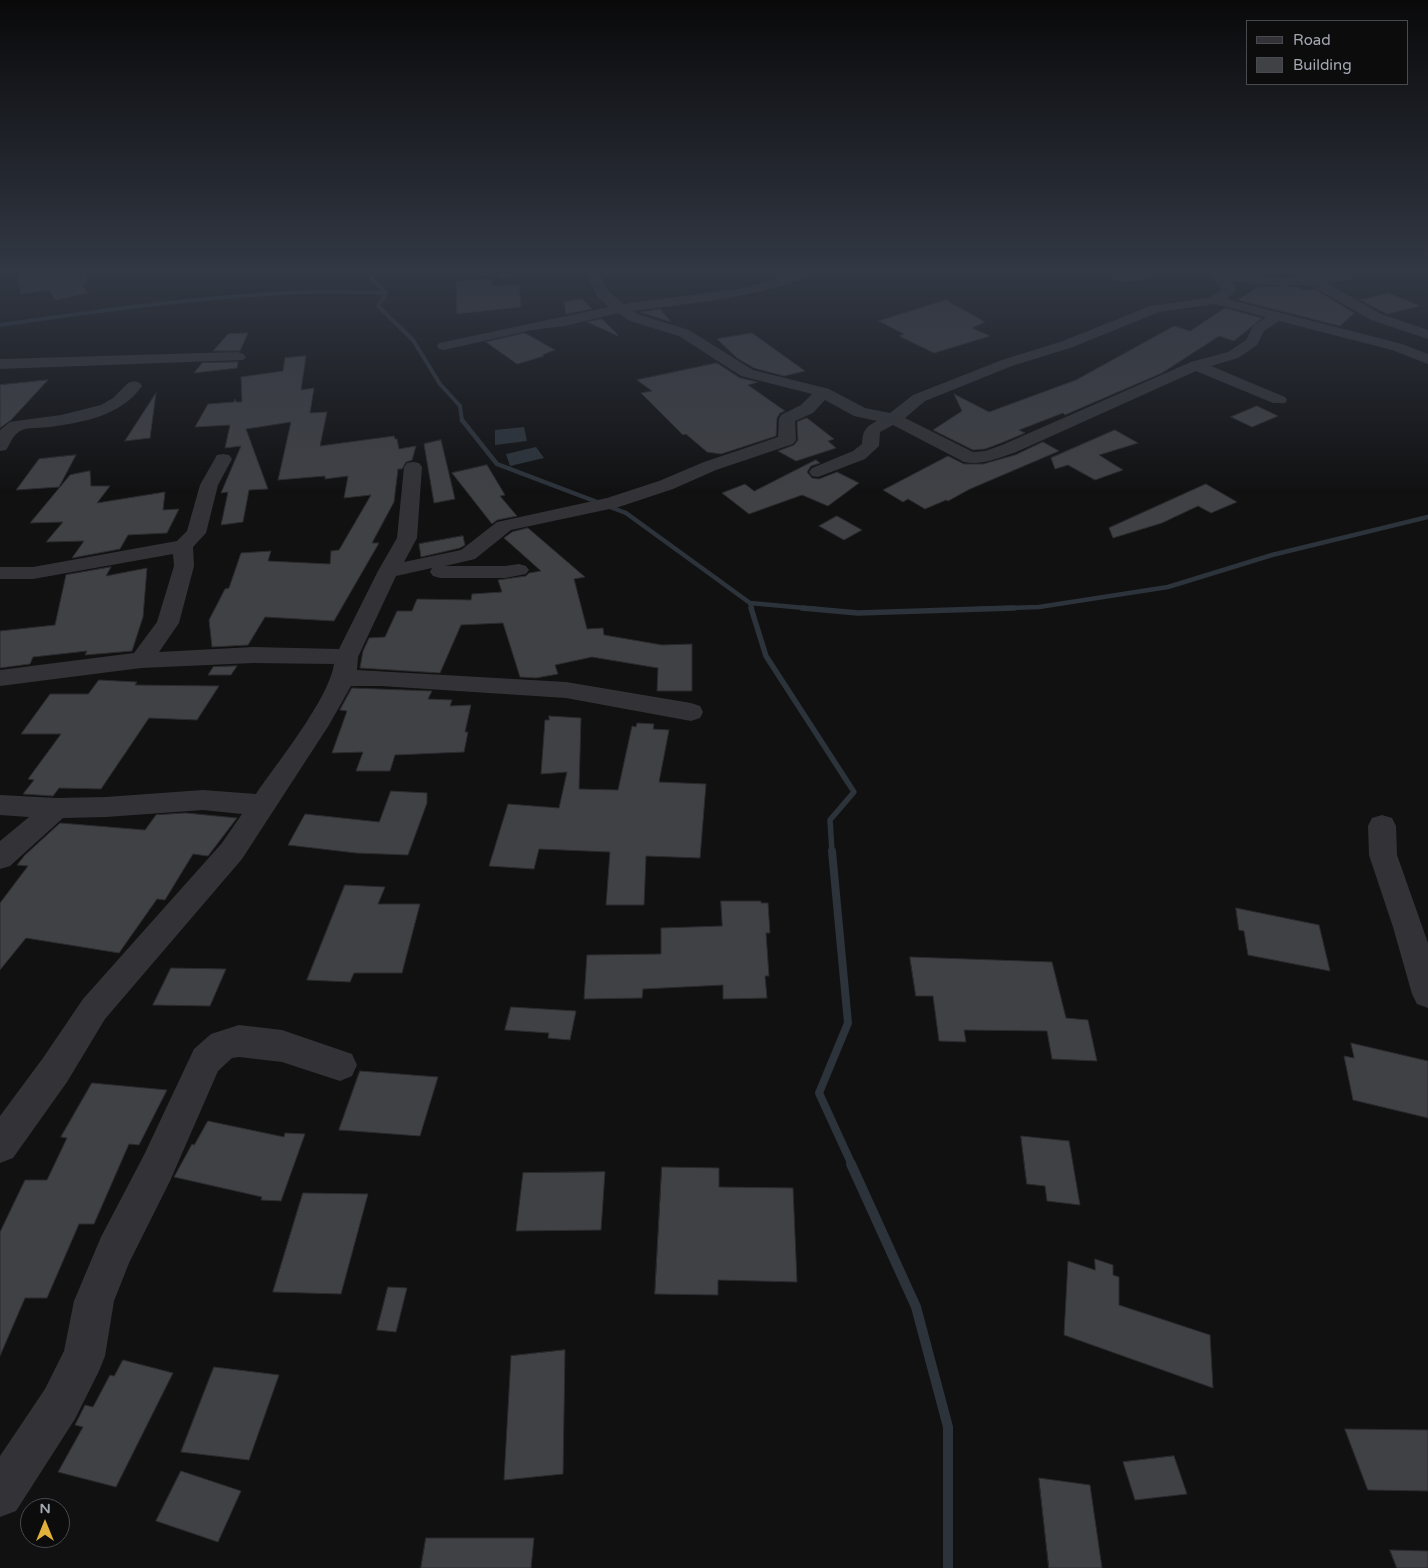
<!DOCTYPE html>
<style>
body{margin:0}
#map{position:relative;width:1428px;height:1568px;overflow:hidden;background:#111112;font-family:"Varela Round",sans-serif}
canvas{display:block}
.legend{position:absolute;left:1246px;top:20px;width:162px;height:65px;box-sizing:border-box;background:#0c0c0d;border:1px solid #494a4f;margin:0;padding:6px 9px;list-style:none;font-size:15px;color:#a4a8b2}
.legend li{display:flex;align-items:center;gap:10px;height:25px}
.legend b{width:25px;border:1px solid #494a4f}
.north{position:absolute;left:20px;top:1498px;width:50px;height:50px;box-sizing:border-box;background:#0c0c0d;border:1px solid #494a4f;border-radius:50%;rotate:0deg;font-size:14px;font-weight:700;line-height:20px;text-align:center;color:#a4a8b2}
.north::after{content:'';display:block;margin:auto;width:18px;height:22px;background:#e1b03a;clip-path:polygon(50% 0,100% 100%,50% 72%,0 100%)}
</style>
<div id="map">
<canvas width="1428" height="1568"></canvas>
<ul class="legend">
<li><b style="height:6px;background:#333337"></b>Road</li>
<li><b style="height:14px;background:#404145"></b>Building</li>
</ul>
<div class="north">N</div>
</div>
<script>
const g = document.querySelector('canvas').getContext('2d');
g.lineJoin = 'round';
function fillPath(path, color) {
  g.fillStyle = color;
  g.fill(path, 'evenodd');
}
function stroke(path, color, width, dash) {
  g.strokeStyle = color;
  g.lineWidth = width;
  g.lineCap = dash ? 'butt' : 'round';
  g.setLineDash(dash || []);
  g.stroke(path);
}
fillPath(new Path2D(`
 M 524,427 L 527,441 L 495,445 L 495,430 Z
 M 536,447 L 544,458 L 510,466 L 506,454 Z`), '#2c333a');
stroke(new Path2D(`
 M 367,274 L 386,293 L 378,306 L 413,340 L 440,384 L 460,406 L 462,421
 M 0,325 C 103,310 206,296 310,292 C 335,291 361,293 386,293`), '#2c333a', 4);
stroke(new Path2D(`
 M 462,420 L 497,464 L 626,513 L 750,603 L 752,609
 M 750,603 L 816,609
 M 976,609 L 1039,607 L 1168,587 L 1272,555 L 1428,517`), '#2c333a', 4.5);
stroke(new Path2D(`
 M 751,608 L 766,656 L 854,792 L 830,820 L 832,852
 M 802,608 L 858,613 L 1014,608`), '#2c333a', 5.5);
stroke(new Path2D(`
 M 832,851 L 848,1023 L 819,1093 L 852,1165`), '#2c333a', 8);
stroke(new Path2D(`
 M 851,1164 L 916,1307 L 948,1427 L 948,1568`), '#2c333a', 10);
const building = new Path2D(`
 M 17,274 L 86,274 L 87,283 L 82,284 L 88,293 L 55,300 L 49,290 L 21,294 Z
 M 490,279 L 493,286 L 519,284 L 521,307 L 457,314 L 456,282 Z
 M 1259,286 L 1299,287 L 1303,290 L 1316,290 L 1354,313 L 1340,326 L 1238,300 Z
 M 1389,293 L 1420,306 L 1387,314 L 1360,300 Z
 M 582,299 L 592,309 L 566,314 L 564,302 Z
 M 946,300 L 985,322 L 972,328 L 990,336 L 934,353 L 899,336 L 904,334 L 879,321 Z
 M 1225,308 L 1262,318 L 1234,341 L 1219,336 L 1162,373 L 1074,411 L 1065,415 L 1063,413 L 1019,430 L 1025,433 L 1001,443 L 985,449 L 973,450 L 933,430 L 962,411 L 954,394 L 989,412 L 1076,380 L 1174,326 L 1190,331 Z
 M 660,309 L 671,322 L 640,312 L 649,311 Z
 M 602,319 L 618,335 L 618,336 L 587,322 Z
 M 248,333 L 240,351 L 213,351 L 228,334 Z
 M 525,333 L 555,350 L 542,355 L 544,356 L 517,364 L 486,342 Z
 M 752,333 L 805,371 L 784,376 L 754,368 L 737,358 L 717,339 Z
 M 306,356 L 301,390 L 314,388 L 310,413 L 327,412 L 320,446 L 394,436 L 395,439 L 397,439 L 399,449 L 416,446 L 412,460 L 406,462 L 402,469 L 398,469 L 394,502 L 372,543 L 379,543 L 334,621 L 265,617 L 248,645 L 212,647 L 209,620 L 225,589 L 229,588 L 241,553 L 271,551 L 268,561 L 330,564 L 331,551 L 339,550 L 371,495 L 344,498 L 348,476 L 325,479 L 325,476 L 278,480 L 291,422 L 246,429 L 268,489 L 249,490 L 243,522 L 221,525 L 228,492 L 221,493 L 241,446 L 225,448 L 230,425 L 195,427 L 208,404 L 234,402 L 235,399 L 236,402 L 242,402 L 241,377 L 283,371 L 285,358 Z
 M 238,362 L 237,368 L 194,373 L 202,363 Z
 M 717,363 L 740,378 L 758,382 L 748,385 L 785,411 L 780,413 L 777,418 L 776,436 L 721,454 L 707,452 L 686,434 L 683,435 L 641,393 L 652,391 L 637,380 Z
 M 48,380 L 11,420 L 0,428 L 0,385 Z
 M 156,393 L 150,438 L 125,441 Z
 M 1257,406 L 1278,416 L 1252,427 L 1231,417 Z
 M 807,418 L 834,439 L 828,441 L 836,448 L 796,461 L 778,451 L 794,445 L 798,440 L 797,422 Z
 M 1115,430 L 1138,443 L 1099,455 L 1123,470 L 1095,480 L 1068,465 L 1055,469 L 1051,458 Z
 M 441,440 L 455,499 L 434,503 L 424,444 Z
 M 1043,442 L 1059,451 L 970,489 L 948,501 L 946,500 L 925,509 L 908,499 L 903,502 L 883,490 L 948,456 L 964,464 L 983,464 L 1015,455 Z
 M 76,455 L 59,487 L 16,490 L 39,459 Z
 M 816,460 L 820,463 L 811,466 L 807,472 L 812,478 L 819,479 L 837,472 L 859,483 L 828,506 L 802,495 L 749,514 L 722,493 L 745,484 L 754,491 Z
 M 487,465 L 505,495 L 500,496 L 517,516 L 497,520 L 492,524 L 452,473 Z
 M 90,471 L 91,486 L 110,486 L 97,503 L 165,492 L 163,510 L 179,509 L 167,533 L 128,535 L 120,549 L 72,558 L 84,541 L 46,542 L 63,522 L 30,523 L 70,475 Z
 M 1206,484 L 1237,502 L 1211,513 L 1198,506 L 1162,523 L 1113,538 L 1109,528 Z
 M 837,516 L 862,530 L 844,540 L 819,526 Z
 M 528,528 L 585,577 L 574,579 L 587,629 L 603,628 L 604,635 L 662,645 L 692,644 L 692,691 L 657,691 L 658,668 L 592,657 L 555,665 L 558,674 L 536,678 L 520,677 L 503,623 L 461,625 L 440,673 L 360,668 L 363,651 L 369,638 L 385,637 L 397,611 L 412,611 L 417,599 L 471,600 L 472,594 L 502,592 L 498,580 L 526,576 L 529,573 L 541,571 L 504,538 L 512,532 Z
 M 463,536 L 465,545 L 460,548 L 421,557 L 419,544 Z
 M 111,567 L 106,576 L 147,568 L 143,617 L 132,651 L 85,655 L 87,651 L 33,657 L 30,664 L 0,668 L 0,631 L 55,625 L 66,575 Z
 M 237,666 L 231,675 L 208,675 L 213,667 Z
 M 99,680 L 137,682 L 135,685 L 219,686 L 197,720 L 149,718 L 101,789 L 59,788 L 53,796 L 23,794 L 34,780 L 28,779 L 61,734 L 21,734 L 50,694 L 88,694 Z
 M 352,688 L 432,691 L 428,699 L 452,700 L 450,706 L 471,705 L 465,732 L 468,732 L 464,752 L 395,755 L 390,771 L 356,771 L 363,752 L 332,753 L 347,711 L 340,710 Z
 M 549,716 L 581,718 L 579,789 L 618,790 L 632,726 L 636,727 L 637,723 L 654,724 L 653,729 L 669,730 L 659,782 L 706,784 L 700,858 L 646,856 L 644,905 L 606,905 L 610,852 L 539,849 L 534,869 L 489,866 L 508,804 L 559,808 L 567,772 L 541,774 L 545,720 L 549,720 Z
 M 391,791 L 427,793 L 427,803 L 408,855 L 356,853 L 288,845 L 305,814 L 379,822 Z
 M 186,813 L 237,818 L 208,856 L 193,854 L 165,900 L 157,899 L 119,953 L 26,938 L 0,970 L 0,903 L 28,866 L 17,865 L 25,855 L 60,823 L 145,830 L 156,815 Z
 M 345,885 L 385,887 L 378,904 L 420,904 L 402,973 L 354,973 L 350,982 L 307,980 Z
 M 721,901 L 761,901 L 761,903 L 768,903 L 770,933 L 766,933 L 769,976 L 765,976 L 767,998 L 723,999 L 723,985 L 643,989 L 642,998 L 584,999 L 587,955 L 661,954 L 661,928 L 722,926 Z
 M 1236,908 L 1319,925 L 1330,971 L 1248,955 L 1244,931 L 1239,930 Z
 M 910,957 L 1052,962 L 1066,1018 L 1088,1020 L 1097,1061 L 1052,1059 L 1047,1031 L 964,1030 L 966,1042 L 939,1041 L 933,996 L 916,996 Z
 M 171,968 L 226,969 L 210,1006 L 153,1005 Z
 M 511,1007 L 576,1011 L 570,1040 L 548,1038 L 549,1033 L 505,1030 Z
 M 1351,1043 L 1428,1061 L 1428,1118 L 1353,1100 L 1344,1056 L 1354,1058 Z
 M 360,1071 L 438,1077 L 420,1136 L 339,1130 Z
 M 92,1083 L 167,1090 L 139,1145 L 129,1144 L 94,1224 L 79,1224 L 47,1298 L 25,1298 L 0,1356 L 0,1232 L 25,1180 L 47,1180 L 67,1138 L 61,1137 Z
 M 208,1121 L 284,1137 L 285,1133 L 305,1134 L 281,1201 L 261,1200 L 262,1197 L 174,1177 L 192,1144 L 194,1145 Z
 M 1021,1136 L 1069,1141 L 1080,1205 L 1047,1201 L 1045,1186 L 1027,1184 Z
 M 662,1167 L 719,1168 L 719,1187 L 793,1188 L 797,1282 L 718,1280 L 718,1295 L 655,1294 Z
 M 605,1172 L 601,1230 L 516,1231 L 523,1173 Z
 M 303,1193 L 368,1194 L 341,1294 L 273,1292 Z
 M 1095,1259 L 1113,1265 L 1113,1275 L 1119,1277 L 1119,1305 L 1210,1335 L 1213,1388 L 1064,1335 L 1068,1261 L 1095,1270 Z
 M 388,1287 L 407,1288 L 396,1332 L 377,1330 Z
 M 565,1350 L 563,1474 L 504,1480 L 511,1356 Z
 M 123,1360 L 173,1373 L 116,1487 L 58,1472 L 83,1427 L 75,1425 L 85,1405 L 93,1407 L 110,1375 L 114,1376 Z
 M 214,1367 L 279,1375 L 249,1460 L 181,1452 Z
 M 1345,1429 L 1428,1430 L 1428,1491 L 1368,1490 Z
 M 1174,1456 L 1187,1494 L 1135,1500 L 1123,1462 Z
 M 181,1471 L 241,1491 L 218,1542 L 156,1521 Z
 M 1039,1478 L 1090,1485 L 1102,1568 L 1049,1568 Z
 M 426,1538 L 534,1538 L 531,1568 L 421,1568 Z
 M 1390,1550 L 1428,1551 L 1428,1568 L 1397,1568 Z`);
fillPath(building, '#404145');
stroke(building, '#2b2b2e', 1);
fillPath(new Path2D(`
 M 498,274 L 512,274 L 512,275 L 505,279 L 500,278 Z
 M 587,274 L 600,274 L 608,291 L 623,304 L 744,288 L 791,274 L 810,274 L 809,277 C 752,298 693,303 633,311 L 640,315 L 689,330 L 753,370 L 829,389 L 865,408 L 890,413 L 913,395 L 1002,360 L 1063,341 L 1150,306 L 1208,298 L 1221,290 L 1221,287 L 1207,274 L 1282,278 L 1353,274 L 1353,279 L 1327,283 L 1381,314 L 1428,330 L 1428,339 L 1371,320 L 1310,285 L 1282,286 L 1231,282 L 1235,286 L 1235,291 L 1227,299 L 1402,344 L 1428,354 L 1428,364 L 1392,350 L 1279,321 L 1264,331 L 1257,345 L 1238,358 L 1211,366 L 1285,397 L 1287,400 L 1285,403 L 1273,403 L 1196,371 L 1014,453 C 998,458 981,466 964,462 L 893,425 L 880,432 L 879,446 L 865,459 L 818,477 L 812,476 L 809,472 L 812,468 L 853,451 L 862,444 C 863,431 865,427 877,421 L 854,416 L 825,400 L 813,413 L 795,421 L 796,440 L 793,444 L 716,470 L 673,489 L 619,507 L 511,530 L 475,559 L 445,566 L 505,566 L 519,564 L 526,566 L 529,570 L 526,574 L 505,578 L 440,578 L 433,576 L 430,572 L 432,568 L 396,576 L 358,657 L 357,670 L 566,682 L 691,703 L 700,706 L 703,712 L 700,718 L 691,721 L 566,698 L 381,686 L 351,686 L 329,725 L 242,859 L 105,1019 L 67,1082 L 13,1158 L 0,1163 L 0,1116 L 43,1058 L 83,999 L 222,843 L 242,814 L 203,810 L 106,817 L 63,818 L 10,866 L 0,869 L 0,841 L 29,817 L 0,815 L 0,795 L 57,798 L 106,797 L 203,790 L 256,794 C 277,763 329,699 334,664 L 253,663 L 141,668 L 0,686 L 0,670 L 134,653 L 157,622 L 174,566 L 173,554 L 33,579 L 0,579 L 0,567 L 33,567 L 177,541 L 187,531 L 200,485 L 217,455 L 223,454 L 229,455 L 232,459 L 218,485 L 206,533 L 193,547 L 194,566 L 179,623 L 159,652 L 253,647 L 339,649 L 378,571 L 397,538 L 404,467 L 407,463 L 413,462 L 419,463 L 422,467 L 417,538 L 404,562 L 461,550 L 497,522 L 607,498 L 659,481 L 704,462 L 778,437 L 779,419 L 781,415 L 801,405 L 812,394 L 741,376 L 679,336 L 630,321 L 618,313 L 565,326 L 532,330 L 444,350 L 439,349 L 437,346 L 439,343 L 444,342 L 609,307 L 597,296 ZM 1215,304 L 1266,317 L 1253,326 L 1246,340 L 1228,352 L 1191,362 L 1002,445 L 985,451 L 973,452 L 905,418 L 925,401 L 1012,366 L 1073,347 L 1159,312 Z
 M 1123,274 L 1159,274 C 1153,280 1118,285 1112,279 L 1114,276 Z
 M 238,352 L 243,354 L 246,357 L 243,360 L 0,369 L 0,359 Z
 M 134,381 L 140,383 L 142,386 C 121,416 84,422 50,427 C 41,428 27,427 20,431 C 12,436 11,443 6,450 L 0,451 L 0,430 L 10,422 L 16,421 L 61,415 L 101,405 L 113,398 L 128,383 Z
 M 1382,815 L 1392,818 L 1396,826 L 1397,855 L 1428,943 L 1428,1008 L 1417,1004 L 1412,994 L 1393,927 L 1369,855 L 1368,826 L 1372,818 Z
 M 239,1025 L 282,1030 L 352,1054 L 357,1065 L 352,1076 L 340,1081 L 282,1062 L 239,1057 L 232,1058 L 218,1071 L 170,1181 L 129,1263 L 114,1301 L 105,1356 L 99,1371 L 75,1419 L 16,1511 L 0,1517 L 0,1456 L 45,1389 L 64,1351 L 74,1301 L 101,1237 L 144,1155 L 194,1049 L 211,1034 Z`), '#333337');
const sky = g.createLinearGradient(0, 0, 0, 494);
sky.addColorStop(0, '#09090a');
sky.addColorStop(0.55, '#323844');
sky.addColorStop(1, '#32384400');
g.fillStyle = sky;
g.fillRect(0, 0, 1428, 494);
</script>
